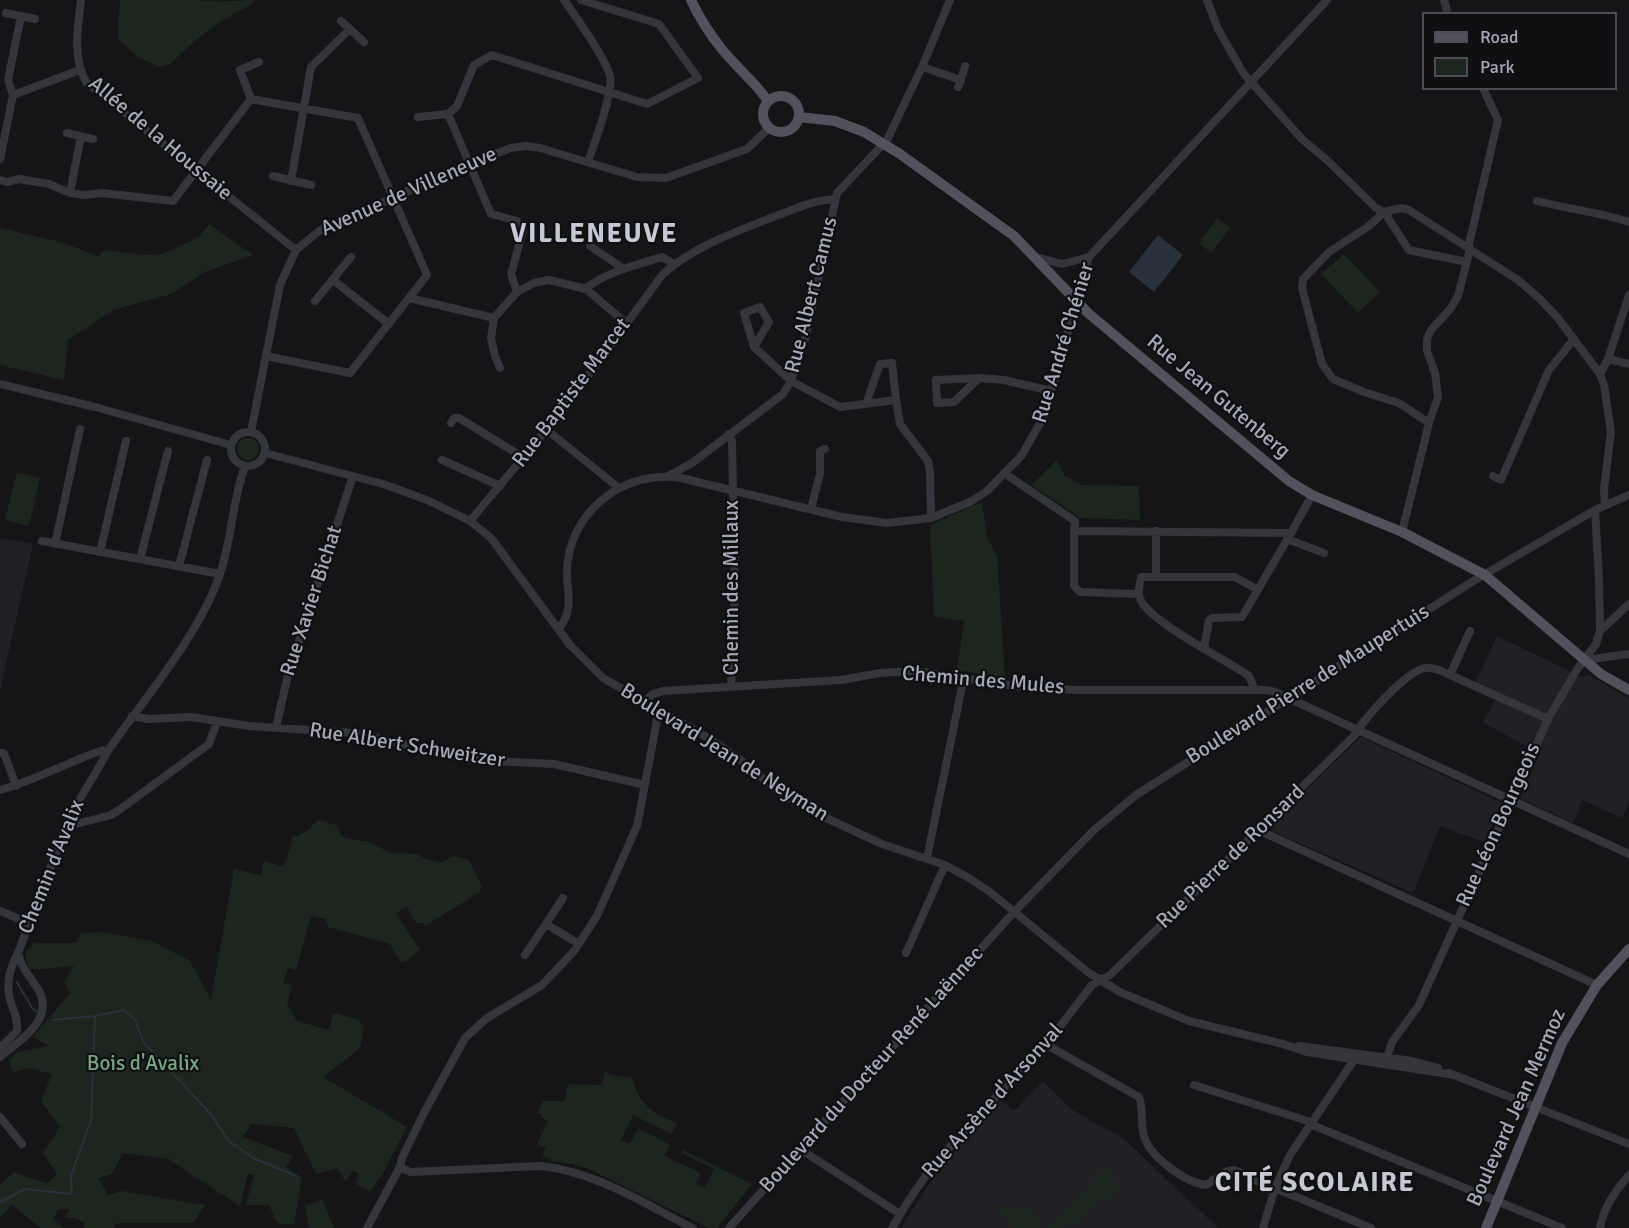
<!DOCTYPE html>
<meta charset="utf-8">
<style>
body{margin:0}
#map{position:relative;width:1629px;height:1228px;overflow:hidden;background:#151517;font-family:Signika,sans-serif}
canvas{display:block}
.legend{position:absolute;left:1422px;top:12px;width:195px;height:78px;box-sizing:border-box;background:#101012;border:2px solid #4c4d54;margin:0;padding:8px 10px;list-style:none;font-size:18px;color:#a5a9b8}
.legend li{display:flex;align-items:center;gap:12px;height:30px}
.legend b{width:30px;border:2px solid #4c4d54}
</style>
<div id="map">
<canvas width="1629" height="1228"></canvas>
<ul class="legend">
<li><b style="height:8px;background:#51525b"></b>Road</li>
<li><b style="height:16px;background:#1c251e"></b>Park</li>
</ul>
</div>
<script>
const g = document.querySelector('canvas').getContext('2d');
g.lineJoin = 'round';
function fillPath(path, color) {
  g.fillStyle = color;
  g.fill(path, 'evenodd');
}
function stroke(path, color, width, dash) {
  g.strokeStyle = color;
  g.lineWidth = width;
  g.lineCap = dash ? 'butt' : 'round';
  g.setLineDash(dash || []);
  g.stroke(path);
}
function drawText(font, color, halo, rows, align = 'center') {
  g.font = font + ' Signika,sans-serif';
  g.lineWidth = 4.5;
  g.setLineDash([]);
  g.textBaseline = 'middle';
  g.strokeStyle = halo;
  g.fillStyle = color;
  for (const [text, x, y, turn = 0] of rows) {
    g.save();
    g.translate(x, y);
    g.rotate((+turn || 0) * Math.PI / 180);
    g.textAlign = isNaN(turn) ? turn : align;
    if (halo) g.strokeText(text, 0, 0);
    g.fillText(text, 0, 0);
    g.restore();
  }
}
fillPath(new Path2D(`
 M 0,538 L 33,544 L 0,691 Z
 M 1497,636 L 1582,677 L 1589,675 L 1629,699 L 1629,802 L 1622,818 L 1582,800 L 1573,823 L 1520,798 L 1540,753 L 1483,723 L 1499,693 L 1476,682 Z
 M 1361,737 L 1502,803 L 1484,842 L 1440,826 L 1413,893 L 1272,831 L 1271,824 Z
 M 1043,1081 L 1071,1109 L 1125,1140 L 1218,1228 L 901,1228 L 927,1187 L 951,1155 L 997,1104 L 1001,1100 L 1014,1111 Z`), '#212024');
fillPath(new Path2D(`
 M 120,0 L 202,0 C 211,3 242,0 255,0 L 252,4 L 228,17 L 204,33 L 170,64 L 160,67 L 138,57 L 119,40 L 118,26 Z
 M 1217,218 L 1230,228 L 1211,253 L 1199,243 Z
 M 209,224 L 253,255 L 205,272 L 171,294 L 113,310 L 68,340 L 64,380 L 0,365 L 0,228 L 64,243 L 99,257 L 104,250 L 145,255 L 162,254 L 198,238 Z
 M 1344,254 L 1380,292 L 1358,313 L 1321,274 Z
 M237 449a11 11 0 1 1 22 0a11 11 0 1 1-22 0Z
 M 1057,460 L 1064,475 L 1081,485 L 1139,486 L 1140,520 L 1081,518 L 1031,485 Z
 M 17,472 L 40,478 L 29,526 L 5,520 Z
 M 982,502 L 987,537 L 997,556 L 1005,678 L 957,670 L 964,621 L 934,617 L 930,525 Z
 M 319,820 L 336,825 L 342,837 L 360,841 L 366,841 L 391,853 L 419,854 L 423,858 L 441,863 L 453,856 L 469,860 L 482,886 L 480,892 L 425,926 L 423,923 L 416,923 L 407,907 L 396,913 L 420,950 L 404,962 L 400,961 L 390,944 L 328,927 L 325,919 L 311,916 L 296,970 L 288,968 L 283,983 L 292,985 L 287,1004 L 297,1021 L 329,1030 L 333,1013 L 358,1019 L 364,1028 L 360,1048 L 323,1077 L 407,1127 L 384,1171 L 370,1192 L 356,1184 L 359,1174 L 353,1171 L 345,1181 L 337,1168 L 316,1174 L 294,1128 L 251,1124 L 243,1137 L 293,1156 L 286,1167 L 302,1178 L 294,1225 L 277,1223 L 269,1205 L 246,1205 L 254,1175 L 248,1174 L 240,1206 L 168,1159 L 123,1153 L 112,1174 L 98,1178 L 108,1195 L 122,1191 L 205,1205 L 193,1223 L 118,1223 L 113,1228 L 84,1228 L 84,1223 L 76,1218 L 65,1218 L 69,1209 L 59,1209 L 53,1219 L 64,1228 L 41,1228 L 12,1205 L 0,1218 L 0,1185 L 14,1172 L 47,1184 L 57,1174 L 43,1153 L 60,1127 L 41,1101 L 52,1074 L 30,1068 L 13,1072 L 9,1061 L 17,1052 L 49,1046 L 33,1037 L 70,993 L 64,982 L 74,966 L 47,969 L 29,969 L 25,953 L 35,943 L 76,943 L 81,933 L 104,932 L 152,941 L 190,961 L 211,1000 L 234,869 L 261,875 L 264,861 L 282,866 L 286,862 L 293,836 L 296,837 L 312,827 L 312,825 Z
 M 605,1072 L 611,1075 L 632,1078 C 640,1105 651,1113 677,1123 L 672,1134 L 633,1115 L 621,1140 L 630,1144 L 638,1128 L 670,1145 L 664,1156 L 697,1171 L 700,1174 L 696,1183 L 705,1188 L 714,1169 L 681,1153 L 683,1150 L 752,1184 L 717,1228 L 708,1228 L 591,1170 L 572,1164 L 550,1161 L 550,1159 L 542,1156 L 546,1148 L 537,1144 L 548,1121 L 541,1117 L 542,1115 L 538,1113 L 543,1101 L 565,1101 L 568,1084 L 601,1085 Z
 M 1105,1167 L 1120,1187 L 1065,1228 L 1049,1228 Z
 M 322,1199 L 334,1228 L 309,1228 L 305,1206 Z
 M 994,1205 L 1023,1207 L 1042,1224 L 1039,1228 L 1013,1228 Z`), '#1c251e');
fillPath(new Path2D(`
 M 1158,235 L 1183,255 L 1154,292 L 1129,272 Z`), '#29323c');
stroke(new Path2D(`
 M 17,982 L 32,1008 L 37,1012
 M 53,1020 L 95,1016
 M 0,1202 L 25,1189 L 72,1194 L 71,1175 L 91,1121 L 95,1016 L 124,1010 L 135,1020 L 144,1043 L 209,1112 L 229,1141 L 253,1158 L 296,1176`), '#29323c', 2);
stroke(new Path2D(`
 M 81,0 C 78,27 72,57 86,82 L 296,250
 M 564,0 C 576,17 606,58 610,76 C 614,92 594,144 588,162
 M 1207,0 L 1218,29 L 1242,71 L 1250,81 L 1302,139 L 1328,161 L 1376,208 L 1384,212 L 1401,208 L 1409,210 L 1518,280 L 1540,299 L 1557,317 L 1600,374 L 1604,385 L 1611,432 L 1604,489 L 1605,504
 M 1444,0 L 1448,14
 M 6,13 L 35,19
 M 341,21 L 364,42
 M 922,67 L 961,80 L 958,87
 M 961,80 L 965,66
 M 13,95 L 8,80 L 21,16
 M 251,99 L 240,70 L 259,62
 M 418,117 L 448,114
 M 67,133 L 93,139
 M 0,159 L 13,95 L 80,70
 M 273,176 L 311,185
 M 0,180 L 7,182 L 19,179 L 49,184 L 70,193 L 84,195 L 102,193 L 173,201 L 251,99 L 358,118 L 427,275 L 350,373 L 266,356
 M 291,181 L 311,67 L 350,29
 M 70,193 L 81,136
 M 1537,201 C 1567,209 1599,212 1629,222
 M 1384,212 L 1369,226 L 1329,252 L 1303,279 L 1302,288 L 1322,364 L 1333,379 L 1364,392 L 1399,403 L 1429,423
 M 1388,212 L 1388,218 L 1409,250 L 1467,262
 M 590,246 L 624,269
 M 1036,257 L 1062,264 L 1089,257
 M 333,280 L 389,324
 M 586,289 C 600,274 642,263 662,257 L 674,264
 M 517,292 L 511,274 L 523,231 L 517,221 L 491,214 L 448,114 L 457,106 L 474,65 L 492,55 L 647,104 L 698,78 L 659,24 L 581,0
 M 409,298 L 494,318
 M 315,301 L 351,257
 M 754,347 L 769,322 L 760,307 L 744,313 L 754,347 L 791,381 L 840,407 L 896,400 L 900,424 L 928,461 L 930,472 L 931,518
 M 1608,359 L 1629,364
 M 500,368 L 495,356 L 491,338 L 494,318 L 517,292 L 534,283 L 549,280 L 586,289 L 626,323
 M 1600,374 L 1608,359 L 1629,295
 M 979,378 L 954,402 L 937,403 L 936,380 L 979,378 L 1004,380 L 1051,391
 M 0,384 L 95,407 L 231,445
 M 866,404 L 880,364 L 892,363 L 896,400
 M 451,423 L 454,418 L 459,418 L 524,458
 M 547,430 L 619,488
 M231 449a17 17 0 1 1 34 0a17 17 0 1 1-34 0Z
 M 251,432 L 280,285 L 296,250 L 319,231 L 468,164 L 511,148 L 526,146 L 540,148 L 637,177 L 666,178 L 747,149 L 769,128
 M 729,434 L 732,441 L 735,593 L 731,686
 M 265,453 L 383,484 L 427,500 L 470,521 L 491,538 L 570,645 L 603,678 L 710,739 L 738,758 L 779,792 L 811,811 L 882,844 L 945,865 L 969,878 L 990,892 L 1089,973 L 1120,992 L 1189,1021 L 1283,1044 L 1307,1052 L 1454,1075
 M 442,460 L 500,486
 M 1004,473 L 1075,521 L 1074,531
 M 668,476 L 692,463 L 783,394 L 791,381 L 806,336 L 837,193 L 887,140 L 922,67 L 950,0
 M 1493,476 L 1501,480 L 1549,370 L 1574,339
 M 811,509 L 820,474 L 820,451 L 825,449
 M 1595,510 L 1599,579 L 1600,631
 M 470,521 L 562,411 L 663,274 C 693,247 735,232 773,217 C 793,210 813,200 835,199
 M 1402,532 L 1429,423 L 1438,397 L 1435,373 L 1427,351 L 1427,339 L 1431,330 L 1451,308 L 1458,296 L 1469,253 L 1469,244 L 1498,120 L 1483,88
 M 1287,539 L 1324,553
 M 42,541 L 220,574
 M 55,544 L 80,429
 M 100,552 L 126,441
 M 140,559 L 168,451
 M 179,566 L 207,460
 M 1156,576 L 1156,531
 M 1138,594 L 1080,592 L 1074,586 L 1074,531 L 1291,533 L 1312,495
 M 558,629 C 578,608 563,585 568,559 C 577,505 628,470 681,478 L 842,517 L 887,523 L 931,518 L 970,502 L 987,491 L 1022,455 L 1044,416 L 1089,257 L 1327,0
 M 1204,648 L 1209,620 L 1212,618 L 1242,617 L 1291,533
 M 1585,660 L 1629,654
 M 1450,675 L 1470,631
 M 1255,690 L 1249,676 C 1225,659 1151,623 1140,599 C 1137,592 1140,584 1141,577 L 1235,577 L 1258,590
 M 644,702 L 653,694 L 663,691 L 841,680 L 880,673 L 915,671 L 1023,687 L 1076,690 L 1266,690 L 1275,692 L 1629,854
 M 132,716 L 148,719 L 191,717 L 249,726 L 354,733 L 473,760 L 554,764 L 645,785
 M 276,727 L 289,671 L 353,476
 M 0,753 L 4,753 L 16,786
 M 0,790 C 36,780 68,762 103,750 L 107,752
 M 67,824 L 72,825 L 111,815 L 119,810 L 209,744 L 217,722
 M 1258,830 L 1597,985
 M 927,858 L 964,677
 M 563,898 L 546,924 L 579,944
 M 0,911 L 29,923
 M 906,953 L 945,865
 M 525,955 L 546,924
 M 1045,1044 L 1139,1097 C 1144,1110 1140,1123 1144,1136 C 1149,1156 1186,1183 1206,1185 L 1225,1172 L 1234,1170 L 1247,1175 L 1274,1191
 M 1299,1046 L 1412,1061 L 1438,1068
 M 0,1048 L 17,1031 C 18,1020 15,1014 11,1003 C 5,985 9,969 18,953 L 67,824 C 78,798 95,777 107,752 C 144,699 200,634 220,574 C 232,539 232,501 245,466
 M 0,1057 C 22,1039 58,1017 36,986 C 28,974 21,967 18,953
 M 1387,1058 L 1392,1042 L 1419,1005 L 1548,719 L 1576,671 L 1596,644 L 1600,631 L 1629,604
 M 1449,1073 L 1629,1144
 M 1194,1085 L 1311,1122
 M 0,1117 L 22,1144
 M 1310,1124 L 1562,1228
 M 800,1149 L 900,1214
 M 400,1167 L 410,1172 L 540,1166 C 595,1171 644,1204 693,1228
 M 1275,1188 L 1371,1228
 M 367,1228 L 400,1167 L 402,1158 L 425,1111 L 465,1038 L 487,1018 L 542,985 L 574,951 L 597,916 L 637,826 L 659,710
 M 729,1228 L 1014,912 L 1094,830 L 1136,795 L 1475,580 L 1595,510 L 1629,495
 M 892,1228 L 909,1200 L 934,1164 L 1055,1033 L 1092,985 L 1110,975 L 1354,736 C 1363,720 1406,671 1425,668 C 1429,667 1435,669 1439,670 L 1548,719
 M 1263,1228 L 1275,1188 L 1290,1155 L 1354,1060
 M 1600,1228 C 1603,1208 1615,1191 1629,1175`), '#35363c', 8);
stroke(new Path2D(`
 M 691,0 C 699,17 709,33 721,48 C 736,67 755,82 768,101
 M763 114a18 18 0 1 1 36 0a18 18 0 1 1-36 0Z
 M 799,117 L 835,121 L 864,132 L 900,154 L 1014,236 L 1088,313 L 1289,481 L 1312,495 L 1402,532 L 1485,575 L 1601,674 L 1629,690
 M 1486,1228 L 1562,1043 L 1597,985 L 1629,949`), '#51525b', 10);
drawText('21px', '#a5a9b8', '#101012', [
 ["Allée de la Houssaie",160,139,40],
 ["Avenue de Villeneuve",409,192,-24],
 ["Rue Albert Camus",812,295,-76],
 ["Rue André Chénier",1064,343,-73],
 ["Rue Baptiste Marcet",572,393,-53],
 ["Rue Jean Gutenberg",1218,397,40],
 ["Chemin des Millaux",732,588,-90],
 ["Rue Xavier Bichat",312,601,-72],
 ["Chemin des Mules",983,681,5],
 ["Boulevard Pierre de Maupertuis",1308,685,-32],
 ["Rue Albert Schweitzer",407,746,9],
 ["Boulevard Jean de Neyman",724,753,32],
 ["Rue Léon Bourgeois",1499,825,-66],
 ["Rue Pierre de Ronsard",1231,857,-44],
 ["Chemin d'Avalix",52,867,-68],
 ["Boulevard du Docteur René Laënnec",872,1070,-48],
 ["Rue Arsène d'Arsonval",993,1101,-48],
 ["Boulevard Jean Mermoz",1517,1108,-66]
]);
drawText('21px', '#7aa581', '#101012', [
 ["Bois d'Avalix",143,1064]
]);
g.letterSpacing = '1.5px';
drawText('bold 27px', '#c6c9d4', '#101012', [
 ["VILLENEUVE",594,235],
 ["CITÉ SCOLAIRE",1315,1184]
]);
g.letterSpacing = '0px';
</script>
